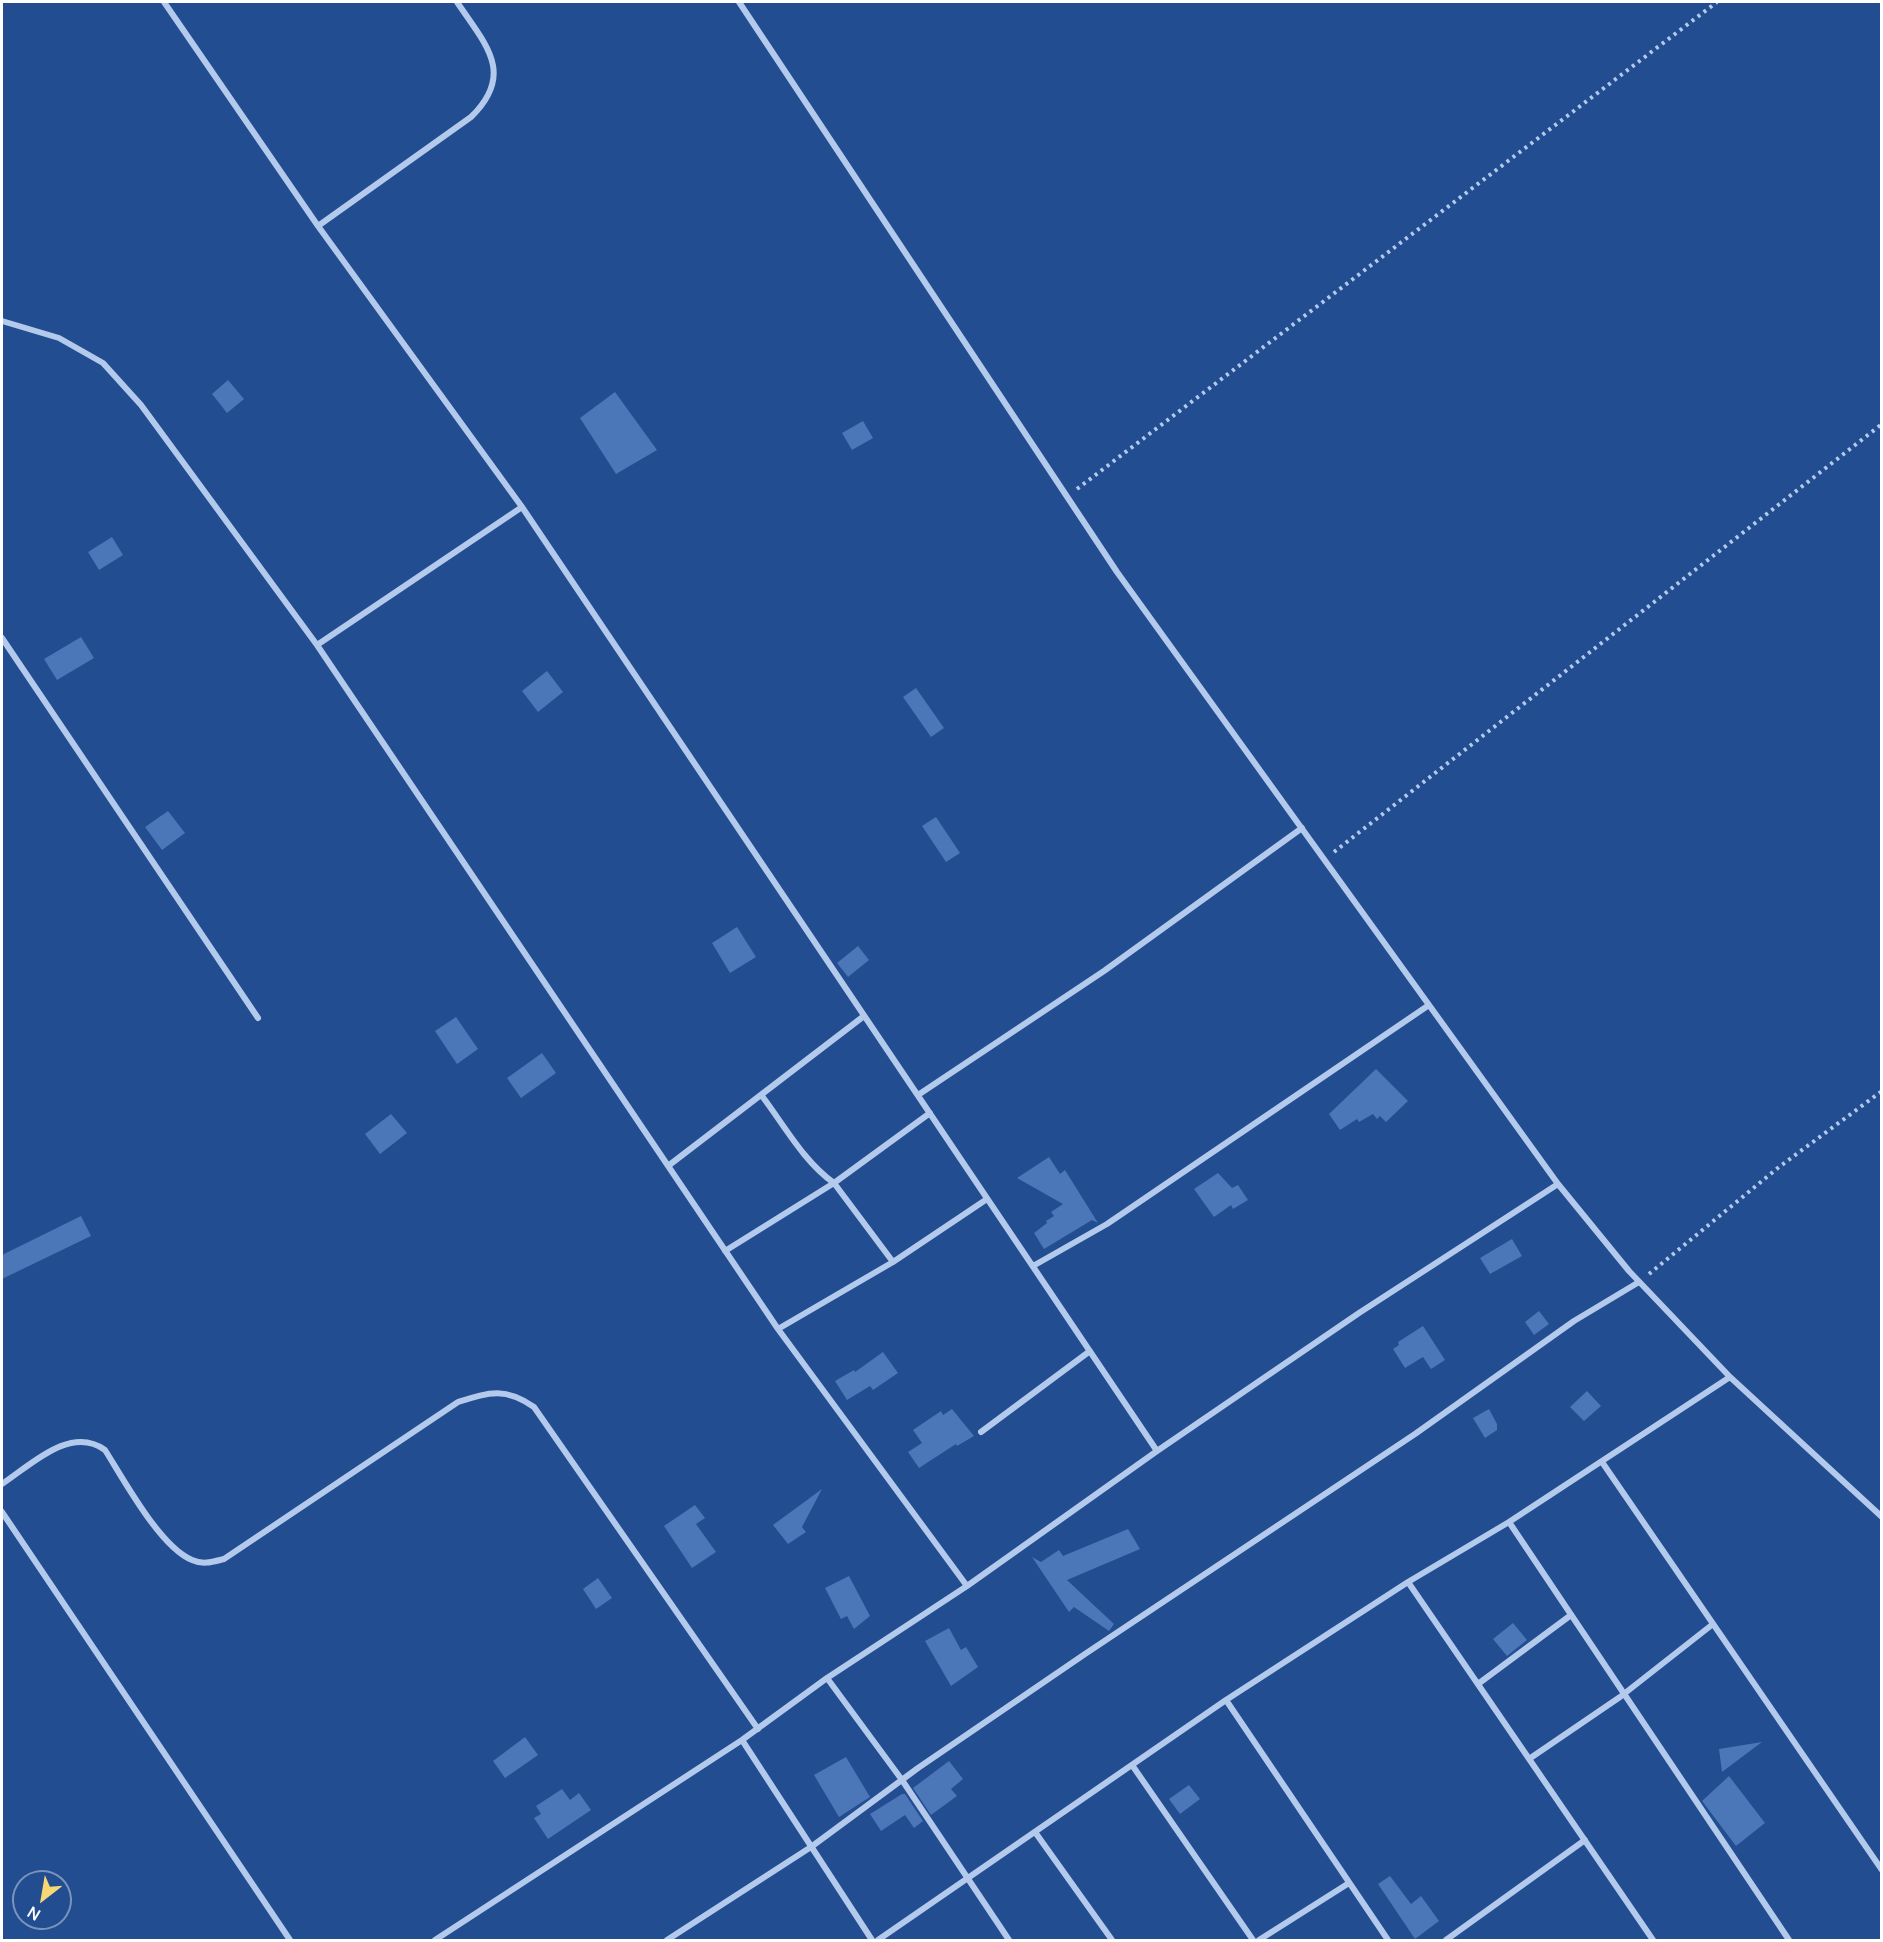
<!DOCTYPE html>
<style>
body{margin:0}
#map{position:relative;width:1883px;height:1942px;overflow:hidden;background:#224d90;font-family:Manrope,sans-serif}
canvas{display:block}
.frame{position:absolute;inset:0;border:3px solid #fff;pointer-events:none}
.north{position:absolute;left:12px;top:1870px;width:60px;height:60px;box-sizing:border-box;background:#224d90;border:2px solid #7a94bc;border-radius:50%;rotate:211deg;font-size:16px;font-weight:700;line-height:24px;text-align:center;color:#fff}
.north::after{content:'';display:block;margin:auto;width:21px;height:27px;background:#f8d875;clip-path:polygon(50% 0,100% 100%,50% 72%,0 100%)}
</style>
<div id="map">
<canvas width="1883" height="1942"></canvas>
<div class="frame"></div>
<div class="north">N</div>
</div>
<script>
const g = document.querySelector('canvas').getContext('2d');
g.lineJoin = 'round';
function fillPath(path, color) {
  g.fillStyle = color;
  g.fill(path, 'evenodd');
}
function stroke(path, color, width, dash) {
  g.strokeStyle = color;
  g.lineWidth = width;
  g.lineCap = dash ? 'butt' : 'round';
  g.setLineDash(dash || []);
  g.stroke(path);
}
fillPath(new Path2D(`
 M 228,380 L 244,399 L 227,413 L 212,394 Z
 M 615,392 L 657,450 L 616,474 L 580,418 Z
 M 863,421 L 873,438 L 852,450 L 842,433 Z
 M 112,537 L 123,555 L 99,570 L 88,552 Z
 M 81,637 L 94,658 L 57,680 L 44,659 Z
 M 547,671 L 563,692 L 538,712 L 522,691 Z
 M 916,688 L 944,728 L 931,737 L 903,697 Z
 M 168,811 L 185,833 L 162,850 L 145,827 Z
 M 936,817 L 960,853 L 946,862 L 922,826 Z
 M 737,927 L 756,957 L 730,973 L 712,943 Z
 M 858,946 L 869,960 L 848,977 L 837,963 Z
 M 456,1017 L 478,1049 L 457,1064 L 435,1031 Z
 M 542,1053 L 556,1073 L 521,1098 L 507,1078 Z
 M 1376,1069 L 1408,1101 L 1386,1122 L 1380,1116 L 1377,1119 L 1373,1114 L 1359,1122 L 1357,1119 L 1340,1130 L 1329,1114 Z
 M 391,1114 L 407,1133 L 380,1154 L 365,1134 Z
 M 1049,1157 L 1060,1174 L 1065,1170 L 1098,1223 L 1092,1220 L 1044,1249 L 1034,1233 L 1047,1223 L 1046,1221 L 1054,1216 L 1051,1212 L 1063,1204 L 1017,1178 Z
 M 1218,1173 L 1232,1188 L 1238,1185 L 1248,1200 L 1233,1209 L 1231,1205 L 1214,1217 L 1194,1189 Z
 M 81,1216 L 91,1236 L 2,1279 L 2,1255 Z
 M 1512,1239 L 1522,1256 L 1490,1274 L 1480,1258 Z
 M 1539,1311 L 1549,1324 L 1534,1335 L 1525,1322 Z
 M 1423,1326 L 1445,1360 L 1431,1369 L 1423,1357 L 1405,1368 L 1393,1349 L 1399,1345 L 1398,1342 Z
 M 883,1352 L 898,1373 L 873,1390 L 870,1386 L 847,1400 L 835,1381 L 854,1370 L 855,1372 Z
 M 1587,1391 L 1601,1406 L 1584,1421 L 1570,1407 Z
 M 952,1409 L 974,1436 L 957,1446 L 956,1444 L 919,1468 L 908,1452 L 922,1443 L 913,1430 L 941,1411 L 943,1415 Z
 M 1489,1409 L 1497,1424 L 1497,1430 L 1485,1438 L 1473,1418 Z
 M 822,1489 L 802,1527 L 806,1532 L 788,1544 L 773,1525 Z
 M 695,1505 L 705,1518 L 696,1524 L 716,1552 L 692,1568 L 664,1526 Z
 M 1128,1529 L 1140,1549 L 1067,1580 L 1114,1624 L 1109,1631 L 1074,1607 L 1069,1612 L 1032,1557 L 1041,1562 L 1059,1550 L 1063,1556 Z
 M 849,1576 L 870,1616 L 854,1629 L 847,1616 L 841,1619 L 825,1588 Z
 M 598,1578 L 612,1598 L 596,1609 L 583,1589 Z
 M 1513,1623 L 1527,1640 L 1507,1656 L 1493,1639 Z
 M 949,1628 L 961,1650 L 966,1647 L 978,1667 L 951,1686 L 925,1641 Z
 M 525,1737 L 538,1755 L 505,1778 L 493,1761 Z
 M 1762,1742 L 1722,1772 L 1719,1749 Z
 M 846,1757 L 870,1797 L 839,1817 L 814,1775 Z
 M 949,1761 L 963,1779 L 951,1789 L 957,1796 L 931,1815 L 913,1788 Z
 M 1729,1776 L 1765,1823 L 1736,1846 L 1702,1801 Z
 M 1189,1785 L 1200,1799 L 1180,1814 L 1169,1799 Z
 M 562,1789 L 570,1800 L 579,1793 L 591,1810 L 548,1839 L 534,1818 L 541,1814 L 536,1806 Z
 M 902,1794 L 905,1794 L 923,1821 L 914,1828 L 905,1815 L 881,1831 L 870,1814 Z
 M 1390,1876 L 1411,1904 L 1421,1896 L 1439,1921 L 1415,1939 L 1378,1884 Z`), '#4b76b7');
stroke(new Path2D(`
 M 1077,489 L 1717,2
 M 1334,852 L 1882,424
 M 1649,1274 L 1779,1167 L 1882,1091`), '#b3caec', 4, [3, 4.5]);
stroke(new Path2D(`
 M 164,2 L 318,226 L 522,507 L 1157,1451
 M 739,2 L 1117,572 L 1558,1184 L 1629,1271 L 1730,1377 L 1882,1517
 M 318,226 L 471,117 C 516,73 485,44 457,2
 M 2,321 L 59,338 L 103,363 L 141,405 L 317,645 L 778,1329 L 967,1586
 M 2,638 L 258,1018
 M 317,645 L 522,507
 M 918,1095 L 1104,971 L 1302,828
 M 762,1096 C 784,1125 804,1162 834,1183 L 893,1262
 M 668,1166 L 864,1016
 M 725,1251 L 834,1183 L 930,1113
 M 1033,1266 L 1107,1224 L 1429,1005
 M 778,1329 L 893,1262 L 987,1199
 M 981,1432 L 1090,1351
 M 1602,1462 L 1882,1870
 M 2,1484 C 31,1465 70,1425 105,1450 C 124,1480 160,1547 192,1560 C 203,1565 212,1562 224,1559 L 458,1402 C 490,1392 505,1387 534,1407 L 758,1729
 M 2,1512 L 290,1940
 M 1509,1522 L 1789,1940
 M 1408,1582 L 1653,1940
 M 827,1678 L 902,1780 L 1009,1940
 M 1478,1684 L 1571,1615
 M 1226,1700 L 1388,1940
 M 742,1740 L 872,1940
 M 1529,1759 L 1620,1697 L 1713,1624
 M 1132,1765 L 1253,1940
 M 1035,1832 L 1112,1940
 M 435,1940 L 742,1740 L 827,1678 L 967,1586 L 1157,1451 L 1359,1313 L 1558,1184
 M 667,1940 L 811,1847 L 918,1768 L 1085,1654 L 1415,1434 L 1574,1321 L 1639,1282
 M 878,1940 L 1226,1700 L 1408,1582 L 1509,1522 L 1730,1377
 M 1259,1940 L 1349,1883
 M 1446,1940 L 1585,1840`), '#b3caec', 6);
</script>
